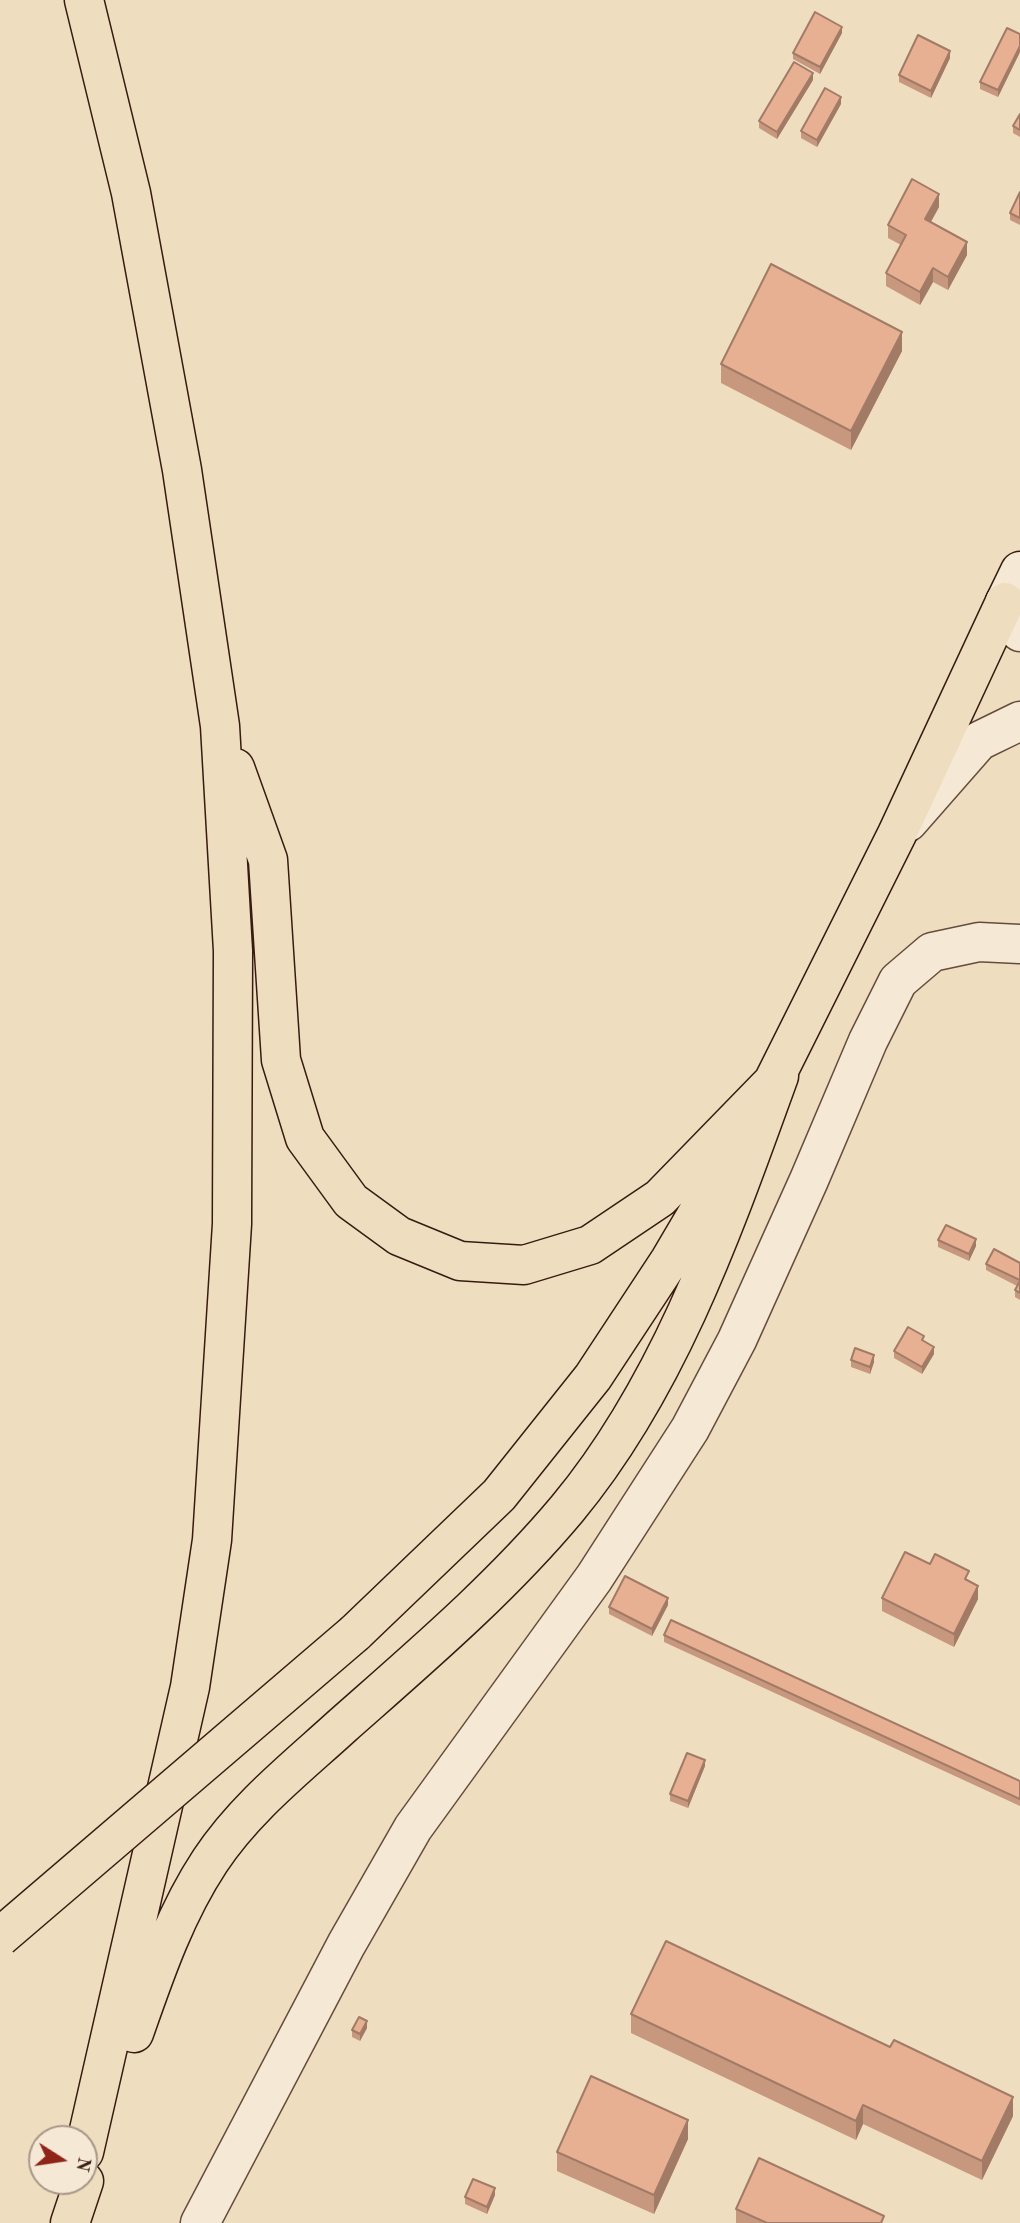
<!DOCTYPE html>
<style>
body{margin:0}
#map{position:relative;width:1020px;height:2223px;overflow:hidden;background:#efddc0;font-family:"Old Standard TT",serif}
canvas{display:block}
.north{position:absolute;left:28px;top:2125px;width:70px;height:70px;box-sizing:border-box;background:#f5e9d6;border:2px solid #a99787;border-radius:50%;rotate:102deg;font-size:19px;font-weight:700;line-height:28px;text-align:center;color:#371b10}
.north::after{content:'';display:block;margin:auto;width:24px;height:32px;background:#8f2418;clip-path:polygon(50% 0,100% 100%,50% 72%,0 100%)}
</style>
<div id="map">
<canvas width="1020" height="2223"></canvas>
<div class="north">N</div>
</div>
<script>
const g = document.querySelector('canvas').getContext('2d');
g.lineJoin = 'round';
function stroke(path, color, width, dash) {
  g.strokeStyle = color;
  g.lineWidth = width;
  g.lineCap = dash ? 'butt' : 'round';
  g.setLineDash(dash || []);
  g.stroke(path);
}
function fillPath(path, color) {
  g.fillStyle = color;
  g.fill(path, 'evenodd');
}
const street = new Path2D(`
 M 1005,602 L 1020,632
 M 908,822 L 979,741 L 1020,721
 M 200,2223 L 346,1945 L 413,1828 L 594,1578 L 690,1429 L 737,1340 L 809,1180 L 868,1041 L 898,981 L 932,952 L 979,942 L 1020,944`);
const secondary = new Path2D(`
 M 1005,602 L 1020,571`);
const primary = new Path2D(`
 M 235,768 L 268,860 L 281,1060 L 305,1138 L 351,1201 L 399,1236 L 460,1261 L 524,1265 L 590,1245 L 660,1198 L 770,1085
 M 765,1098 L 897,834 L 1005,602
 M 355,1633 L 499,1495 L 593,1377 L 670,1260 L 733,1153
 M 134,2033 C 155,1973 175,1914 210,1861 C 245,1808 296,1768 342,1726 C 420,1657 500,1589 567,1509 C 670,1385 725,1225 779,1076
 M 84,2152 L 190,1687 L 212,1540 L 232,1224 L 233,951 L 220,726 L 182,470 L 131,193 L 84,0
 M 70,2223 L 84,2181`);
stroke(street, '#654c3c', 41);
stroke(secondary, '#371b10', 41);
stroke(primary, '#371b10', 41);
stroke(street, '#f5e9d6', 38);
stroke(secondary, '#f5e9d6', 38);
stroke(primary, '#efddc0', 38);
const primaryBridge = new Path2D(`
 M 0,1937 L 355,1633`);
stroke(primaryBridge, '#371b10', 41, []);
stroke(primaryBridge, '#efddc0', 38);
fillPath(new Path2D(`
 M 842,33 L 820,74 L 793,59 L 793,53 Z
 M 1020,34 L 1020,52 L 998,97 L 980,89 L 980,82 Z
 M 950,58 L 931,98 L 899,82 L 899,75 Z
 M 813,80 L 777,139 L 759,128 L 759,121 Z
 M 841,104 L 817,147 L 801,138 L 801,131 Z
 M 1020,114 L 1020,137 L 1013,133 L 1013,126 Z
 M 1020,192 L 1020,225 L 1010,220 L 1010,213 Z
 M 939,207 L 931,222 L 967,255 L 948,290 L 933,282 L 920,305 L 886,286 L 886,273 L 901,245 L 888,238 L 888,225 Z
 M 902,351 L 851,450 L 721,383 L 721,364 Z
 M 938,1240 L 976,1246 L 969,1261 L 938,1247 Z
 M 1020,1263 L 1020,1300 L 1015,1297 L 1015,1290 L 1017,1286 L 986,1270 L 986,1264 Z
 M 924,1341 L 934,1354 L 922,1374 L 894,1358 L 894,1351 Z
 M 851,1360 L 874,1362 L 870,1374 L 851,1367 Z
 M 930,1564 L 969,1581 L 978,1599 L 954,1647 L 882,1611 L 882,1598 Z
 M 668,1605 L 652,1636 L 609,1614 L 609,1607 Z
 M 664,1635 L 1020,1781 L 1020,1806 L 664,1642 Z
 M 705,1766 L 688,1808 L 670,1801 L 670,1794 Z
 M 631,2014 L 1013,2116 L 982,2180 L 863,2124 L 856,2140 L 631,2033 Z
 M 367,2028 L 360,2041 L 352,2037 L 352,2030 Z
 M 688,2139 L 654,2214 L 557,2171 L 557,2152 Z
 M 495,2195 L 487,2214 L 465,2204 L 465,2197 Z
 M 736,2209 L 884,2223 L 736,2223 Z`), '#c7977e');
fillPath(new Path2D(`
 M 842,27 L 842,33 L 820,74 L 820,67 Z
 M 1020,46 L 1020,52 L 998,97 L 998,90 Z
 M 950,51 L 950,58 L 931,98 L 931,91 Z
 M 813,73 L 813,80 L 777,139 L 777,132 Z
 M 841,97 L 841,104 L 817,147 L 817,140 Z
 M 939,194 L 939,207 L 925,232 L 925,219 Z
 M 967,242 L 967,255 L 948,290 L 948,277 Z
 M 933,268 L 933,282 L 920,305 L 920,292 Z
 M 902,332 L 902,351 L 851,450 L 851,431 Z
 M 976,1239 L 976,1246 L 969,1261 L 969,1254 Z
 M 934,1347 L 934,1354 L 922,1374 L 922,1367 Z
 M 874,1355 L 874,1362 L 870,1374 L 870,1367 Z
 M 978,1586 L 978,1599 L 954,1647 L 954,1634 Z
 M 668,1598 L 668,1605 L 652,1636 L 652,1629 Z
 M 705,1760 L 705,1766 L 688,1808 L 688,1801 Z
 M 367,2021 L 367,2028 L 360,2041 L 360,2034 Z
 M 1013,2097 L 1013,2116 L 982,2180 L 982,2161 Z
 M 863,2105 L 863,2124 L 856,2140 L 856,2121 Z
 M 688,2120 L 688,2139 L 654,2214 L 654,2195 Z
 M 495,2188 L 495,2195 L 487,2214 L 487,2207 Z`), '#a27b66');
const building = new Path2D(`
 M 815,12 L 842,27 L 820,67 L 793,53 Z
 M 1007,28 L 1020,34 L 1020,46 L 998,90 L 980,82 Z
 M 918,35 L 950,51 L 931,91 L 899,75 Z
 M 794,62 L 813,73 L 777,132 L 759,121 Z
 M 825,88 L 841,97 L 817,140 L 801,131 Z
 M 1020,114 L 1020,130 L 1013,126 Z
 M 912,179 L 939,194 L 925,219 L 967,242 L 948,277 L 933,268 L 920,292 L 886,273 L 906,235 L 888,225 Z
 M 1020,192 L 1020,218 L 1010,213 Z
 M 771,264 L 902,332 L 851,431 L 721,364 Z
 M 946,1225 L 976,1239 L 969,1254 L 938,1240 Z
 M 994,1249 L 1020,1263 L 1020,1280 L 986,1264 Z
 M 1020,1281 L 1020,1293 L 1015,1290 Z
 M 908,1327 L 924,1336 L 922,1340 L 934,1347 L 922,1367 L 894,1351 Z
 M 855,1348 L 874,1355 L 870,1367 L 851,1360 Z
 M 905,1552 L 930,1564 L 935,1554 L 969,1571 L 965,1579 L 978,1586 L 954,1634 L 882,1598 Z
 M 625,1576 L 668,1598 L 652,1629 L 609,1607 Z
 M 671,1620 L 1020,1781 L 1020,1799 L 664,1635 Z
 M 687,1753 L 705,1760 L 688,1801 L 670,1794 Z
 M 666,1941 L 890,2047 L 894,2040 L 1013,2097 L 982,2161 L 863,2105 L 856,2121 L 631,2014 Z
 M 359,2017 L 367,2021 L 360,2034 L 352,2030 Z
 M 591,2076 L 688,2120 L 654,2195 L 557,2152 Z
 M 759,2158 L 884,2216 L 881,2223 L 767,2223 L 736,2209 Z
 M 473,2179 L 495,2188 L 487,2207 L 465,2197 Z`);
fillPath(building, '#e7b092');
stroke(building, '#a27b66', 2);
</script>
